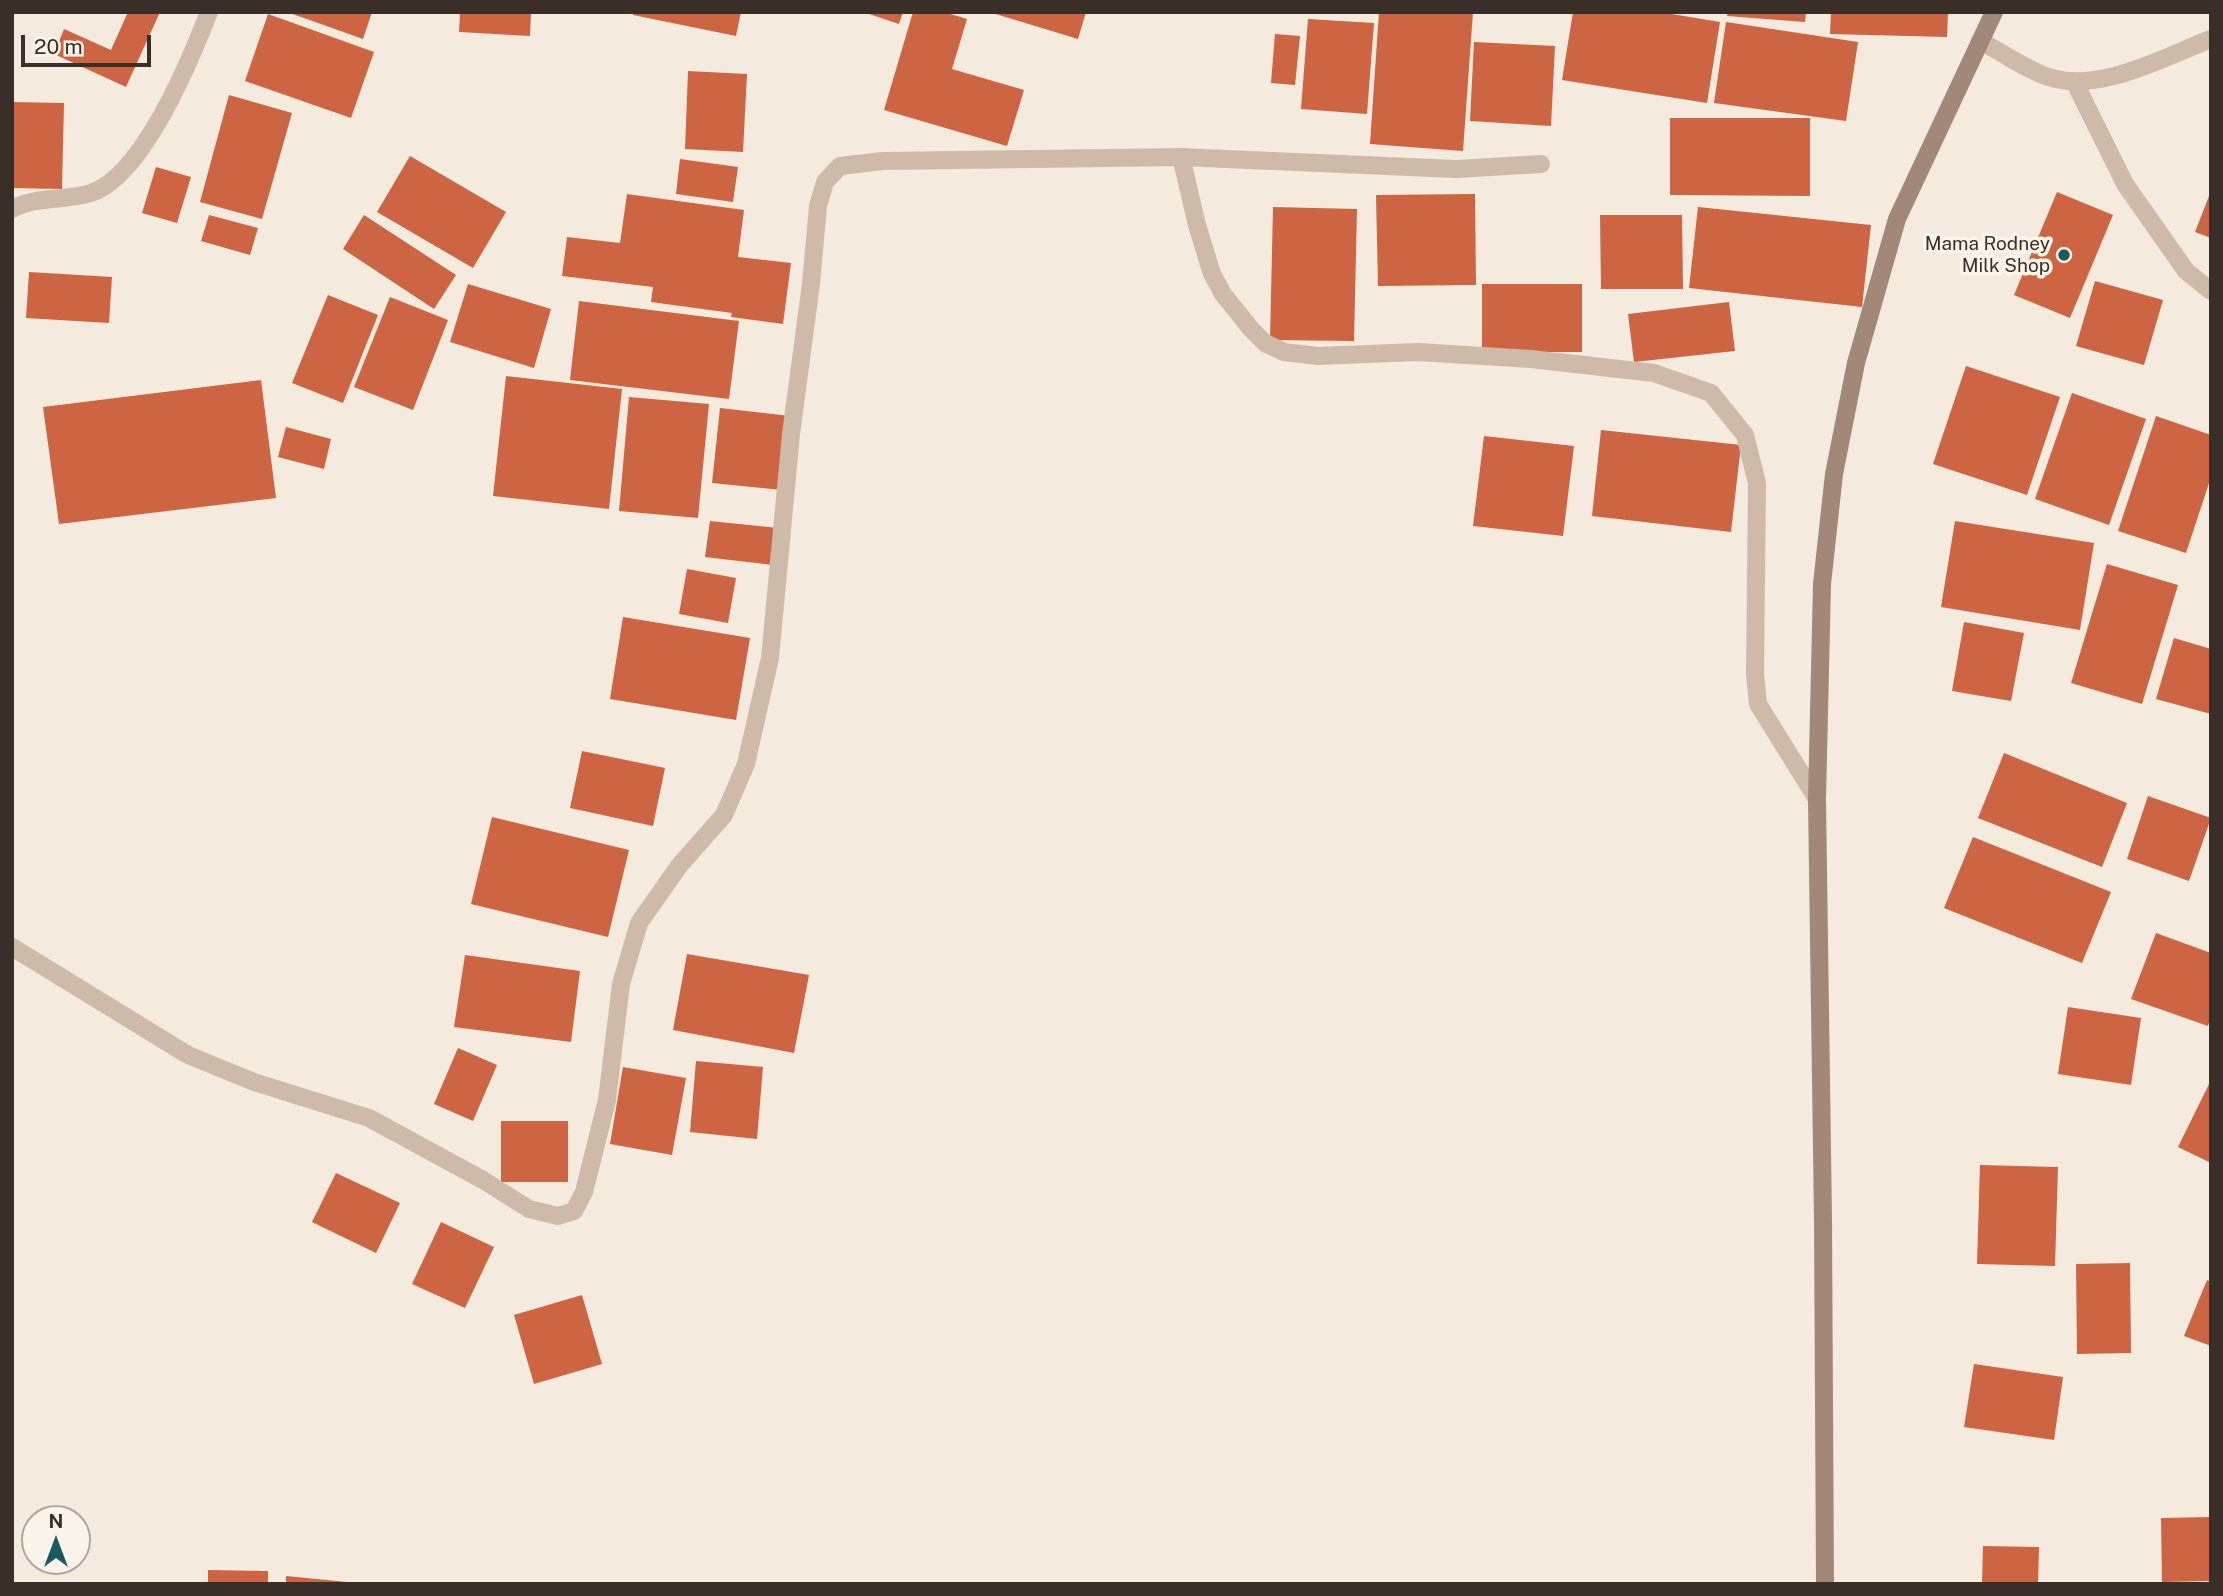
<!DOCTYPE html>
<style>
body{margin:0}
#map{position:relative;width:2223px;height:1596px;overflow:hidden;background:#f4eade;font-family:"Public Sans",sans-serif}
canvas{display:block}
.frame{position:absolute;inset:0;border:14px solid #3a2e29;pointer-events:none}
.north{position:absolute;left:21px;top:1505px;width:70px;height:70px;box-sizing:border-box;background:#fbf4eb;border:2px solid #aea59d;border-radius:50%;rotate:0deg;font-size:19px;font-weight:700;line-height:28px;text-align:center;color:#3a2e29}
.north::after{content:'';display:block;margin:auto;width:24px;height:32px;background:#1b5a5f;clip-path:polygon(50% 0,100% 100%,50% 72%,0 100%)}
.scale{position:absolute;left:21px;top:35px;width:130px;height:32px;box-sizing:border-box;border:4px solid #3a2e29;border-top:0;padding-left:9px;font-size:21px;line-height:24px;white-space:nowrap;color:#3a2e29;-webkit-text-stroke:5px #fbf4eb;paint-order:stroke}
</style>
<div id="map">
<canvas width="2223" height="1596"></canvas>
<div class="frame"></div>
<div class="north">N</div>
<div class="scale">20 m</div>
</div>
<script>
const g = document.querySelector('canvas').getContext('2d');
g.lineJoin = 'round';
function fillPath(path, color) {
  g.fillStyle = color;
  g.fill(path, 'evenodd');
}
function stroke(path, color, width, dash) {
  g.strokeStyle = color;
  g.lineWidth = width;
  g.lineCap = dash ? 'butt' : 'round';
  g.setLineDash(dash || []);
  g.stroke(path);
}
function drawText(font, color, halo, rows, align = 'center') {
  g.font = font + ' "Public Sans",sans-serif';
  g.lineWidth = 7;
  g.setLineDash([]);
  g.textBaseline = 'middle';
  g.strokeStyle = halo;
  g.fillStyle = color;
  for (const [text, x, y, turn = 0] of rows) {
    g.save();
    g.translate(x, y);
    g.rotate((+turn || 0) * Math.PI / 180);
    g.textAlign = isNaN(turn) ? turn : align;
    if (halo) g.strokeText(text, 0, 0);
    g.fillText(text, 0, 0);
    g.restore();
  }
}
fillPath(new Path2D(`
 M 128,12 L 160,12 L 126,87 L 54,54 L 64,29 L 111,50 Z
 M 287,12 L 372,12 L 363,39 Z
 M 460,12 L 531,12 L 530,36 L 459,32 Z
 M 634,12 L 741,12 L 736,36 L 633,15 Z
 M 863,12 L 903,12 L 899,24 Z
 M 913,12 L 944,12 L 967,19 L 952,69 L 1024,90 L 1007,146 L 884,110 Z
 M 989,12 L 1086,12 L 1078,39 Z
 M 1379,12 L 1473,12 L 1463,151 L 1370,144 Z
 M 1573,12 L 1660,12 L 1720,22 L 1707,103 L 1562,80 Z
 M 1728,12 L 1806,12 L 1805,22 L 1727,16 Z
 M 1831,12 L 1948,12 L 1947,37 L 1830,34 Z
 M 268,14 L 374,52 L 351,118 L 245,81 Z
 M 1308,19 L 1374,23 L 1367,114 L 1301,109 Z
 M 1726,22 L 1858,42 L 1846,121 L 1714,103 Z
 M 1275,34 L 1300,36 L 1295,85 L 1271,83 Z
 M 1474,42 L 1555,46 L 1551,126 L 1470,121 Z
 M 688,71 L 747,74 L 743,152 L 685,149 Z
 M 229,95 L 292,113 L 262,219 L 200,202 Z
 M 12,102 L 64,103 L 62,189 L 12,188 Z
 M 1670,118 L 1810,118 L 1810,196 L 1670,195 Z
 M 410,156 L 506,212 L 473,268 L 377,212 Z
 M 680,159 L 738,167 L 733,202 L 676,194 Z
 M 156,167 L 191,177 L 177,223 L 142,213 Z
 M 2211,191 L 2211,238 L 2195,232 Z
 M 2057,192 L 2113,215 L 2070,318 L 2014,295 Z
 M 627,194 L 744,210 L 738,257 L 791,263 L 783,324 L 731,317 L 732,313 L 651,302 L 653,287 L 562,276 L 567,237 L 620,243 Z
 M 1475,194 L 1476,285 L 1378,286 L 1376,195 Z
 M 1273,207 L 1357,209 L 1354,341 L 1270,340 Z
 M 1698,207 L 1871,225 L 1862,307 L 1689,288 Z
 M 209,215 L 258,228 L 250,255 L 201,241 Z
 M 364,215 L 456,275 L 434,309 L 343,249 Z
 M 1600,215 L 1682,215 L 1683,289 L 1601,289 Z
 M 29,272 L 112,277 L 109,323 L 26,318 Z
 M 2095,281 L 2163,300 L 2144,365 L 2076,346 Z
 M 468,284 L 551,309 L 534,368 L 450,342 Z
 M 1482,284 L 1582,284 L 1582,352 L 1482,352 Z
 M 328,295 L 378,315 L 343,403 L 292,383 Z
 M 390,297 L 448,320 L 413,410 L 354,387 Z
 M 579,301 L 739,321 L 729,399 L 570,380 Z
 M 1729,302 L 1735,351 L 1634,362 L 1628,314 Z
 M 1966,366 L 2060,397 L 2027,495 L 1933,464 Z
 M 506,376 L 622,389 L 609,509 L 493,496 Z
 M 261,380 L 276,498 L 59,524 L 43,407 Z
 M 2072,393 L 2146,419 L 2109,525 L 2035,499 Z
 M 629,397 L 709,404 L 698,518 L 619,511 Z
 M 720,408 L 790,416 L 782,490 L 712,483 Z
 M 2156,416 L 2211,435 L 2211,477 L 2186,553 L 2118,531 Z
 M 286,427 L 331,439 L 324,469 L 278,457 Z
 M 1601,430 L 1741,445 L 1731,532 L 1592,516 Z
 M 1484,436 L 1574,446 L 1563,536 L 1473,526 Z
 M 710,521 L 778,528 L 773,565 L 705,557 Z
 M 1955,521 L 2094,543 L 2080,630 L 1941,607 Z
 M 2107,564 L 2178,585 L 2142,704 L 2071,683 Z
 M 687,569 L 736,578 L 728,623 L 679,614 Z
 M 623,617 L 750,638 L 736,720 L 610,699 Z
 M 1964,622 L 2024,633 L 2011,701 L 1952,691 Z
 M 2174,638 L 2211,649 L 2211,714 L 2156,699 Z
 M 582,751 L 665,768 L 653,826 L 570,808 Z
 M 2004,753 L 2127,803 L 2102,867 L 1978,818 Z
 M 2148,796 L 2211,818 L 2189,881 L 2127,859 Z
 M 492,817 L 629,850 L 608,937 L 471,904 Z
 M 1973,837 L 2111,892 L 2082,963 L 1944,908 Z
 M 2156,933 L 2211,953 L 2211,1017 L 2208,1026 L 2131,999 Z
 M 687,954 L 809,975 L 794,1053 L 673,1030 Z
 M 465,955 L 580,971 L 571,1042 L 454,1027 Z
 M 2068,1007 L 2141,1018 L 2131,1085 L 2058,1074 Z
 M 458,1048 L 497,1065 L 473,1121 L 434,1104 Z
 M 696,1061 L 763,1067 L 757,1139 L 690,1132 Z
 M 623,1067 L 686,1078 L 672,1155 L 610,1144 Z
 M 2211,1080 L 2211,1163 L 2178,1147 Z
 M 501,1121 L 568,1121 L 568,1182 L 501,1182 Z
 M 1980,1165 L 2058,1167 L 2055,1266 L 1977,1264 Z
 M 336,1173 L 400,1203 L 376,1253 L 312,1222 Z
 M 441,1222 L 494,1247 L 465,1308 L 412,1284 Z
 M 2130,1263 L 2131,1353 L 2077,1354 L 2076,1264 Z
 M 2207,1280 L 2211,1282 L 2211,1346 L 2184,1336 Z
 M 582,1295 L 602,1364 L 534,1384 L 514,1315 Z
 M 1974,1364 L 2063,1377 L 2054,1440 L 1964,1427 Z
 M 2211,1517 L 2211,1581 L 2162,1582 L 2161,1518 Z
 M 1983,1546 L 2039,1547 L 2038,1584 L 1982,1584 Z
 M 208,1570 L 268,1571 L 268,1584 L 208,1584 Z
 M 286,1576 L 347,1582 L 347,1584 L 286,1584 Z`), '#ce6542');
stroke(new Path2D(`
 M 1980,41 C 2002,52 2029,72 2052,78 C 2102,92 2164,57 2211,39
 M 2075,83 L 2125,184 L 2186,271 L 2211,291
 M 1181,157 L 1197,225 L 1212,274 L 1223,294 L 1251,329 L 1265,343 L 1284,352 L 1318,356 L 1418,352 L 1531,359 L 1654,373 L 1711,393 L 1745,435 L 1757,483 L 1755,674 L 1758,704 L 1817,799
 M 12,209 C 35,196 66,201 91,193 C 143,176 190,61 209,12
 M 12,947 L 188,1055 L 254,1082 L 369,1118 L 483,1180 L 529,1209 L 558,1216 L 574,1211 L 584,1192 L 607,1100 L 621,984 L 639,923 L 679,866 L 724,815 L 746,764 L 770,658 L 791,434 L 811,284 L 818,206 L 825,182 L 840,166 L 883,161 L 1181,157 L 1456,169 L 1541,164`), '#cebaa8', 18);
stroke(new Path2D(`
 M 1825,1584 L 1823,1221 L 1817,799 L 1822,584 L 1834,474 L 1856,363 L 1897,219 L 1994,12`), '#a28879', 18);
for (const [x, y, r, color] of [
 [2064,255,7,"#1b5a5f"]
]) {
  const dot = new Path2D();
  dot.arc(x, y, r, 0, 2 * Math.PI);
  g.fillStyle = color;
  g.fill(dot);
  stroke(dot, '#fbf4eb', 2.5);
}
drawText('19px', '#3a2e29', '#fbf4eb', [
 ["Mama Rodney",2050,244],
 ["Milk Shop",2050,266]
], 'right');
</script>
